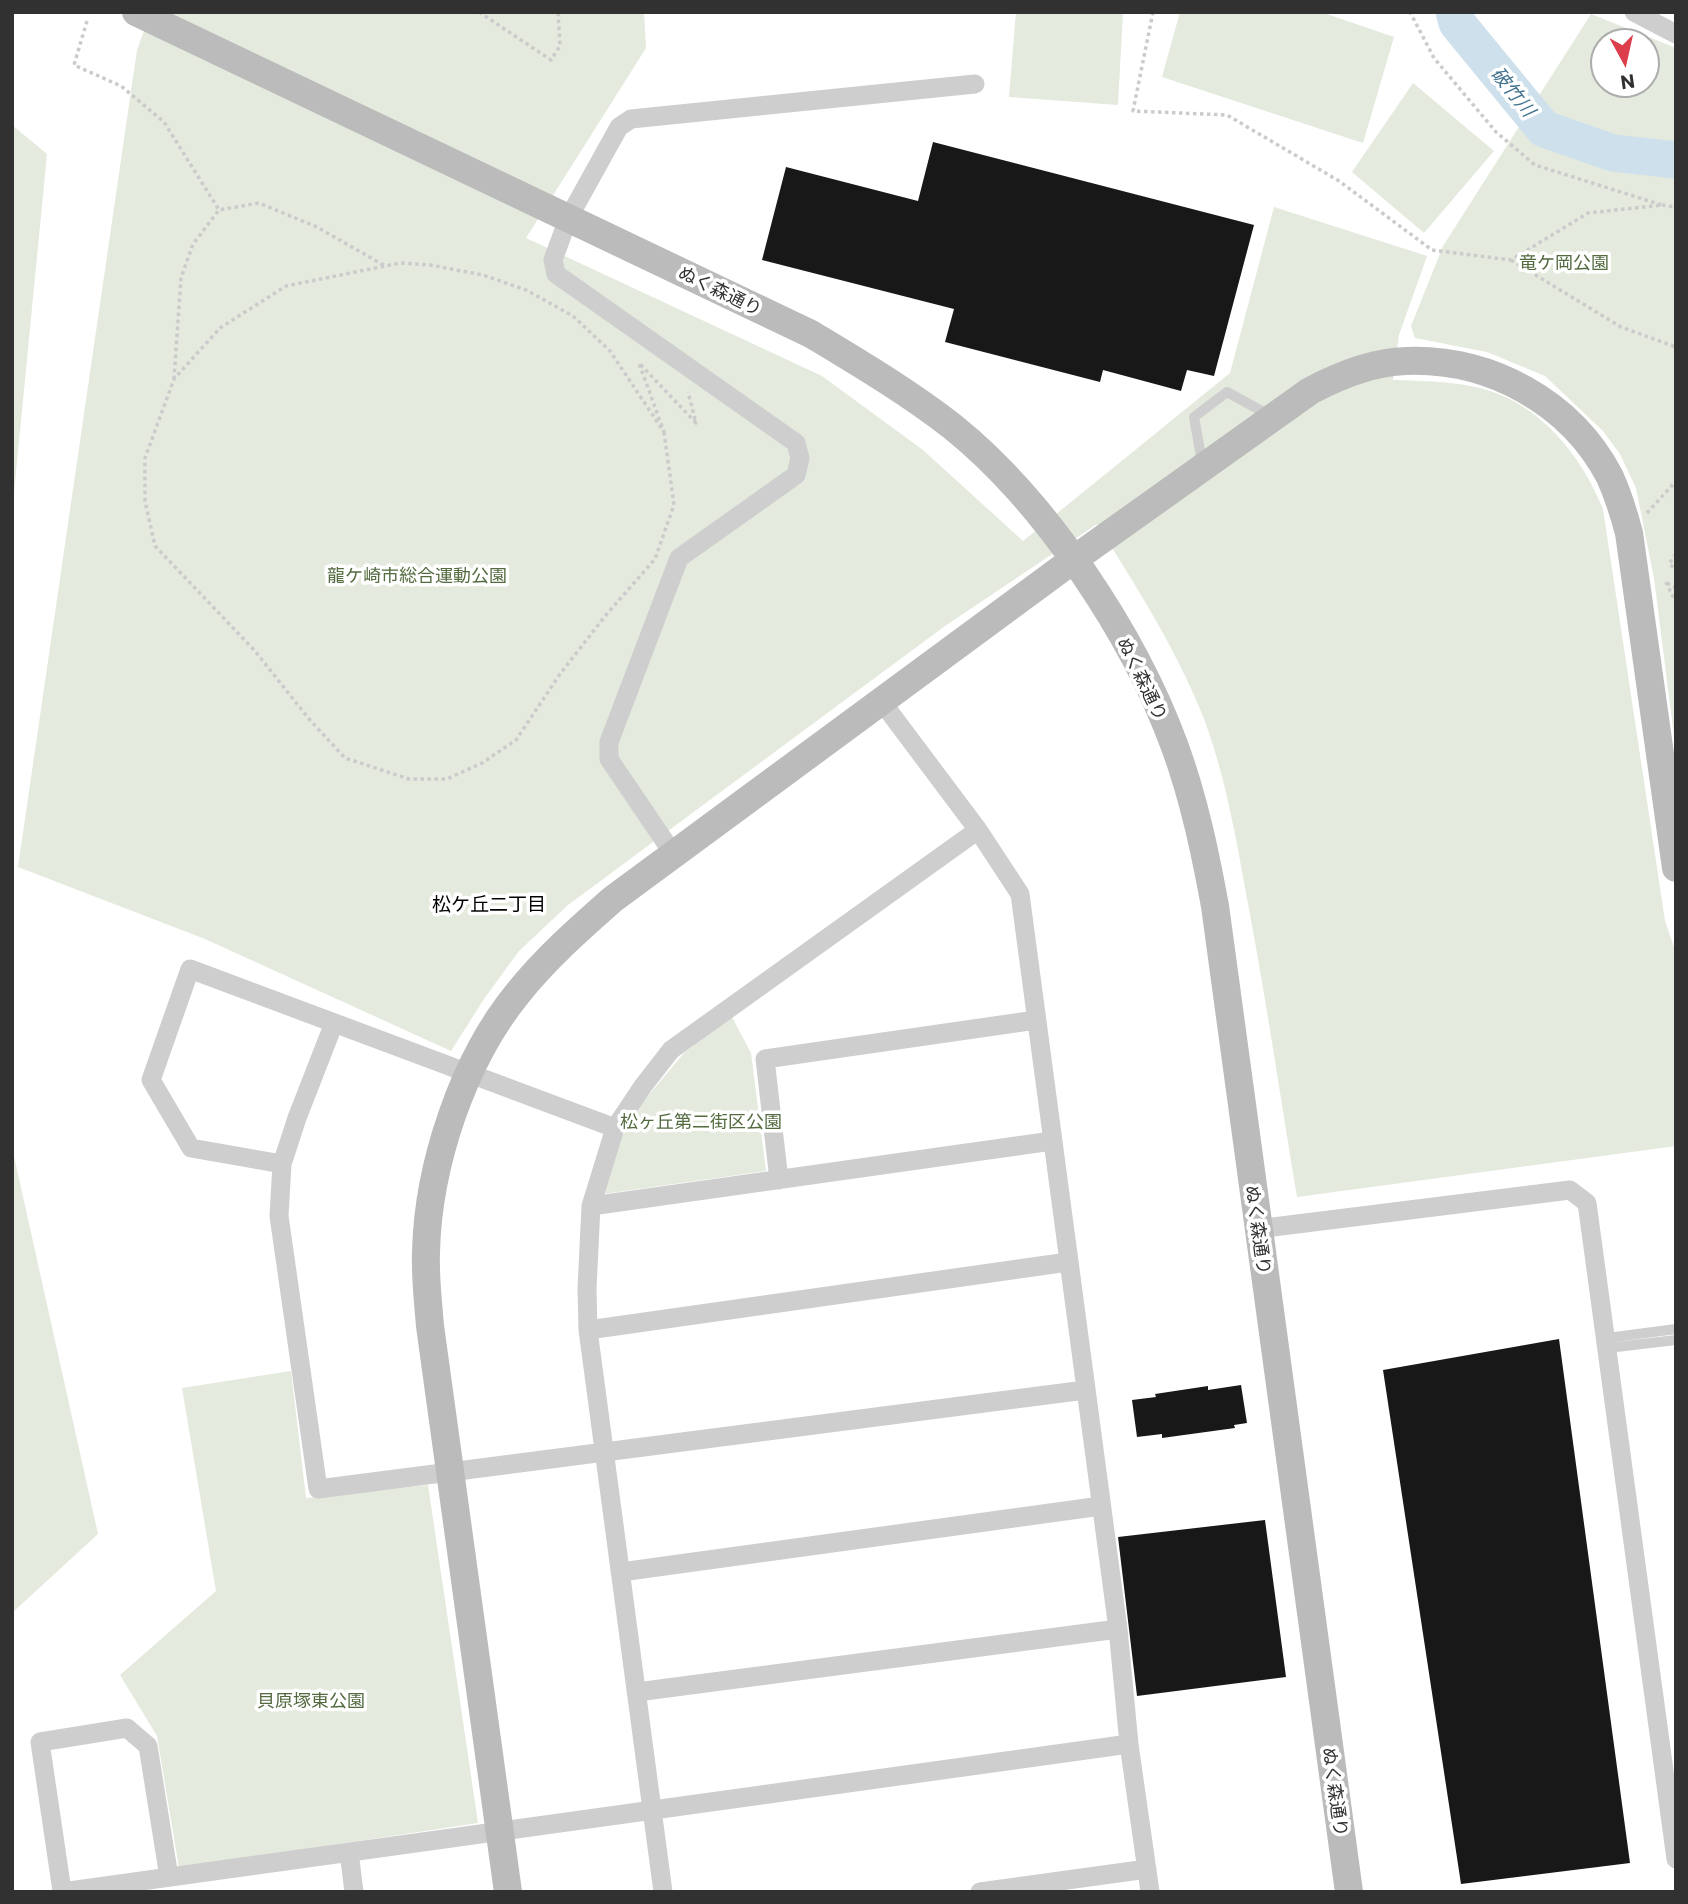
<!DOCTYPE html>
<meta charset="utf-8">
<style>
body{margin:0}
#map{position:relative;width:1688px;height:1904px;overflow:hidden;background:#fff;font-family:Commissioner,sans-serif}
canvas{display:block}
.frame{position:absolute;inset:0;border:14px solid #313131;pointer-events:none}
.north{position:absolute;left:1590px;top:28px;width:70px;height:70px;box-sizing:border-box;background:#fff;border:2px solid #adadad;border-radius:50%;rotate:172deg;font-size:19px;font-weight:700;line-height:28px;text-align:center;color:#313131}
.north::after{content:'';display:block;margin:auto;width:24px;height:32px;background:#dc3e4c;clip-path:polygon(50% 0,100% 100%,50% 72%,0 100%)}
</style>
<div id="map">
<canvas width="1688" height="1904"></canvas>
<div class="frame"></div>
<div class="north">N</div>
</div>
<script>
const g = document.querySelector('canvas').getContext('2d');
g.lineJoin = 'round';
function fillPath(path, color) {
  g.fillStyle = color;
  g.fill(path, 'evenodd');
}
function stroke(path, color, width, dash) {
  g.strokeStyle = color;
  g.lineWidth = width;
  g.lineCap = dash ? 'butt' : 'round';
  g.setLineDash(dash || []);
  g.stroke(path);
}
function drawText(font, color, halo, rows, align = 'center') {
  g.font = font + ' Commissioner,"Noto Sans JP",sans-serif';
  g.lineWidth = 7;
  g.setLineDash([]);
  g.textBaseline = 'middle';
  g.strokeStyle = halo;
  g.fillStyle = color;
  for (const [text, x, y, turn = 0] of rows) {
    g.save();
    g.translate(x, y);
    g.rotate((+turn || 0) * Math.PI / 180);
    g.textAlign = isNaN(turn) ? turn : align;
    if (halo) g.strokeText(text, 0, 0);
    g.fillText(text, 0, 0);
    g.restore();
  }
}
fillPath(new Path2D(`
 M 151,12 L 644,12 L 646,48 L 526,238 L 822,376 L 923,450 L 1023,541 L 1230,373 L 1274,207 L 1427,256 L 1399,335 L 1393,380 C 1422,381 1452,381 1480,388 C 1540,403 1581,455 1603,509 L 1665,921 L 1676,953 L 1676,1146 L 1297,1197 C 1281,1101 1267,1005 1249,909 C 1237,845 1227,780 1204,719 C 1177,650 1136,586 1097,524 L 945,626 L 568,905 L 519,951 L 484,999 L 451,1051 L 205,939 L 18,867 L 137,50 Z
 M 1016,12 L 1123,12 L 1118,105 L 1009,97 Z
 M 1180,12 L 1321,12 L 1394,37 L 1363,143 L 1162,77 Z
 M 1591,14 L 1676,48 L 1676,752 L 1654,578 L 1636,488 L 1620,454 L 1603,431 L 1545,376 L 1487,352 L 1415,338 L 1411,326 L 1443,246 ZM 1604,42 L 1646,42 L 1646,84 L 1604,84 Z
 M 1413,83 L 1494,151 L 1424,233 L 1352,172 Z
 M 12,125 L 47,154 L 12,513 Z
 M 732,1017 L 751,1053 L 766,1171 L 603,1194 L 622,1136 L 647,1097 L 684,1053 Z
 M 12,1147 L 98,1534 L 12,1613 Z
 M 291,1371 L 306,1498 L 428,1485 L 478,1823 L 179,1868 L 157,1736 L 120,1675 L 216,1591 L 182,1388 Z`), '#e4eadd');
stroke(new Path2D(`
 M 1454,12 L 1457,23 L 1544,129 L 1613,153 L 1676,160`), '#cde0eb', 37);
fillPath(new Path2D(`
 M 933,142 L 1254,225 L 1214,376 L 1187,370 L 1181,391 L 1103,370 L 1100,382 L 945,342 L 954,309 L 762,260 L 786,167 L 918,201 Z
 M 1559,1339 L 1630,1863 L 1461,1884 L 1383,1370 Z
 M 1241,1385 L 1247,1423 L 1234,1425 L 1235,1428 L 1162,1438 L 1162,1434 L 1137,1437 L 1132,1400 L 1156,1397 L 1155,1394 L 1208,1386 L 1208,1390 Z
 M 1265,1520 L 1286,1677 L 1137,1696 L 1118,1537 Z`), '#181818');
stroke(new Path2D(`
 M 479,12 L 551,60 L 560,46 L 558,12
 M 1153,12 L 1133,111 L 1227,115 L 1339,181 L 1432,250 L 1511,260 L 1588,213 L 1662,205 L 1535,165 L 1496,132 L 1434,58 L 1410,12
 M 87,21 L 74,65 L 121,86 L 164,122 L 219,210 L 259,203 L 317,227 L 385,266
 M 1662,205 L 1676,207
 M 1511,260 L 1621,327 L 1676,347
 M 174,379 L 181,278 L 193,244 L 219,210
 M 664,432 L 674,505 L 655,559 L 606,615 L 560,674 L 516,740 L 482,763 L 447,779 L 409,779 L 345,758 L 309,719 L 255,651 L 155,546 L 145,501 L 145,458 L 174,379 L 220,328 L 286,286 L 400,263 L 430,265 L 483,275 L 526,290 L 573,316 L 610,351 L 664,432 L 639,363 L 696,423 L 688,392
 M 1647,513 L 1676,481
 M 1676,554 L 1669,564 L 1676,569
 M 1666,582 L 1676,603
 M 1667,583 L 1676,588`), '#cbcbcb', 3.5, [3.5, 3.5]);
stroke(new Path2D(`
 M 1202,462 L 1194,417 L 1227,392 L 1269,415
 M 1607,1338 L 1676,1329
 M 1608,1348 L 1676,1340`), '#cecece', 10);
stroke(new Path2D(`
 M 1634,12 L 1676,34
 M 882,702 L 978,830 L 1020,894 L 1118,1629 L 1129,1744 L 1150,1892
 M 674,855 L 609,759 L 609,742 L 679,558 L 796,475 L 800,458 L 796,443 L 556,274 L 553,260 L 568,219 L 619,127 L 631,119 L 975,84
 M 615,1128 L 190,969 L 151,1080 L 191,1148 L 282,1164 L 279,1216 L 318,1489 L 1085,1390
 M 282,1164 L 297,1118 L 334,1023
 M 779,1180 L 765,1059 L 1036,1020
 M 591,1206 L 1052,1141
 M 1257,1229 L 1570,1190 L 1587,1203 L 1676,1859
 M 588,1330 L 1068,1262
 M 621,1572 L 1101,1506
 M 637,1692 L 1118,1629
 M 349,1852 L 354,1892
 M 62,1891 L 40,1742 L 127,1728 L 148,1746 L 169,1877
 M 62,1892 L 1129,1744
 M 663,1892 L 588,1330 L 587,1289 L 591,1206 L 615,1128 L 643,1086 L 671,1050 L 978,830
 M 980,1892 L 1147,1869`), '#cecece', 19);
stroke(new Path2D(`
 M 136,12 L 811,334 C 859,363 908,392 953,427 C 1046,502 1134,635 1175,747 C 1194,799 1205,852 1215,906 L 1349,1892
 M 508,1892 L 430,1326 C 428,1301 425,1277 426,1252 C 428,1165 463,1060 518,993 C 546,958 579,929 613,899 L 1073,560 L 1310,391 C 1340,375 1372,362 1406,361 C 1490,358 1571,402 1610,477 C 1618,495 1624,514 1629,533 L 1676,868`), '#bbb', 28);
drawText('18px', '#546b40', '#fff', [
 ["竜ケ岡公園",1564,263],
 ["龍ケ崎市総合運動公園",417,576],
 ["松ヶ丘第二街区公園",701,1122],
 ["貝原塚東公園",311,1701]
]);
drawText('18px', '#313131', '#fff', [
 ["ぬく森通り",720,291,26],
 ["ぬく森通り",1142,679,64],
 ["ぬく森通り",1258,1230,82],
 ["ぬく森通り",1335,1792,82]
]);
drawText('italic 19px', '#42728f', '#fff', [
 ["破竹川",1513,92,51]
]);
drawText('19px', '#000', '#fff', [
 ["松ケ丘二丁目",489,905]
]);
</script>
